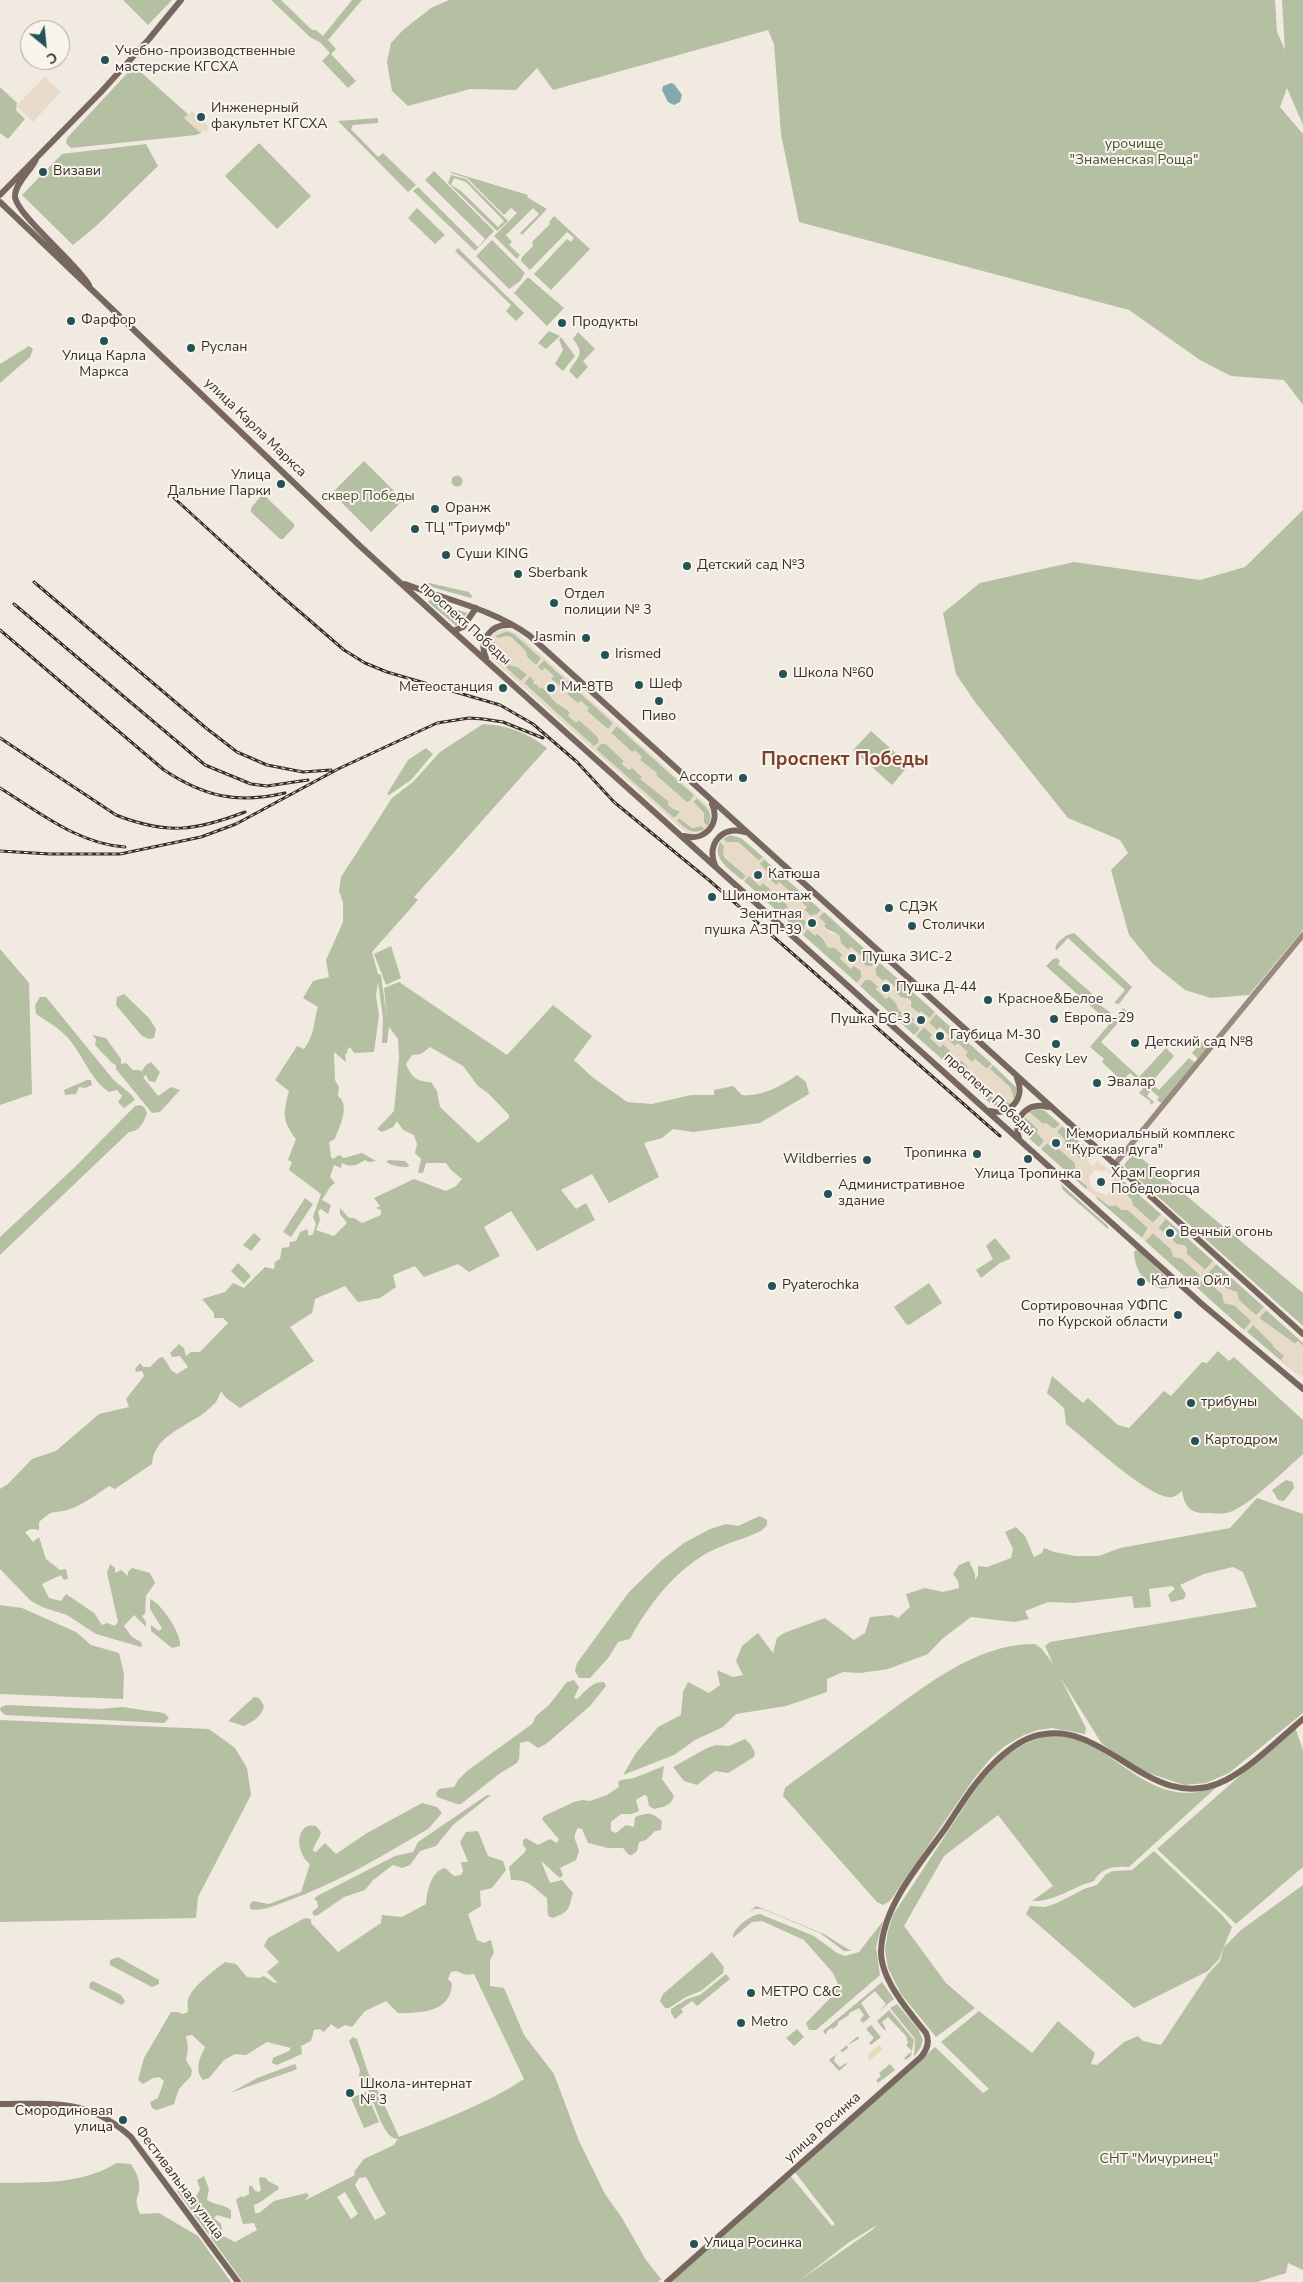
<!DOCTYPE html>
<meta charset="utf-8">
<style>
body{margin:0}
#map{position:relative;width:1303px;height:2282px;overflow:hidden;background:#f1eae1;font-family:"Nunito Sans",sans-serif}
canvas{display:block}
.north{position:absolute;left:20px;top:20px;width:50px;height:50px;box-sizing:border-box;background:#f9f4ed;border:1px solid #aca59f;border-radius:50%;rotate:152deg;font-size:14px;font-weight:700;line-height:20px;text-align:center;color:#382f2b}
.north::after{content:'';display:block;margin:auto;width:18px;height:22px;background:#245256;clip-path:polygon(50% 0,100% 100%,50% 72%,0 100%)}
</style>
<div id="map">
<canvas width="1303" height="2282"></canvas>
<div class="north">С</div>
</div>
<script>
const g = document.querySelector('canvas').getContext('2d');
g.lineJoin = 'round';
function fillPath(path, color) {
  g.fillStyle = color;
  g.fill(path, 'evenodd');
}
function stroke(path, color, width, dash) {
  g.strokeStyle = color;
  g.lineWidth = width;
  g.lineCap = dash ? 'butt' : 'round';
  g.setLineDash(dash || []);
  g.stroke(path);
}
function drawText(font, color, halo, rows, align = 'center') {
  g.font = font + ' "Nunito Sans",sans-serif';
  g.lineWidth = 4;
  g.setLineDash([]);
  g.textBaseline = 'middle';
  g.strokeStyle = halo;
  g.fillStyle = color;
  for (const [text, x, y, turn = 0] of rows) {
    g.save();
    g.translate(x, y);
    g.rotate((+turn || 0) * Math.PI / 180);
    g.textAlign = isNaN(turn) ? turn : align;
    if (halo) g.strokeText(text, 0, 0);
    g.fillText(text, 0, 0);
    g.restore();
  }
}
fillPath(new Path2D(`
 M 123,0 L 172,0 L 148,25 Z
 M 271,0 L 281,0 L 312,30 L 316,30 L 323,36 L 352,0 L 362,0 L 328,40 L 336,49 L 331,54 L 356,81 L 348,88 L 322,61 L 330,53 L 321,43 L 310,37 Z
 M 449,0 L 1275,0 L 1277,32 L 1285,50 L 1282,0 L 1303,0 L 1303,125 L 1287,88 L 1280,107 L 1303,134 L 1303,405 L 1284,380 L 1231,376 L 1200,360 L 1129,310 L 799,222 L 781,134 L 774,44 L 768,30 L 553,90 L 537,68 L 516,90 L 470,89 L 408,106 L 392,91 L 387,62 L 391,43 L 403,30 L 431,8 Z
 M 134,66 L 200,125 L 201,133 L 196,135 L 71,148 L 66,143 L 67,138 Z
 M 0,87 L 17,103 L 16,110 L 25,119 L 8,139 L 0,133 Z
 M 378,118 L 378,123 L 353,125 L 351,129 L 378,157 L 383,153 L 416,185 L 408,192 L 338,121 Z
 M 259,143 L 311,196 L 277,229 L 225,176 Z
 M 146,144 L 158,166 L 94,228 L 73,245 L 22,195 L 62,154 Z
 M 434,171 L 494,231 L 475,251 L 413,191 L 418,187 L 478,247 L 485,239 L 425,180 Z
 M 452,172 L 528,195 L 527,197 L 547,209 L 522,235 L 520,233 L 539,214 L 533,208 L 506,235 L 512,242 L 509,245 L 520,255 L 517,259 L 494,236 L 517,213 L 511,208 L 504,215 L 467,178 L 451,173 Z
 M 451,175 L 466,179 L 508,221 L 497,231 L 448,183 ZM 454,178 L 466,182 L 504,221 L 498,227 L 461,191 L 451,185 Z
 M 417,208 L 445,235 L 435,244 L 408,218 Z
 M 554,216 L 590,249 L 551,290 L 534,274 L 567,239 L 571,242 L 574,238 L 567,232 L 530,270 L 521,261 L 522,257 L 533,246 L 532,242 L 550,224 L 549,222 Z
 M 492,240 L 525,273 L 520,281 L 509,289 L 476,256 Z
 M 458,248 L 524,313 L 516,321 L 506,311 L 511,305 L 455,251 Z
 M 528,277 L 564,308 L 547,326 L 514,293 Z
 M 549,331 L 560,336 L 546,349 L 538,343 Z
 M 578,332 L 595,349 L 583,361 L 588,367 L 577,379 L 569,371 C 577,357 586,355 573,339 Z
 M 561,337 L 575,356 L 563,371 L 555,364 L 563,350 L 559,340 Z
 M 29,346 L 33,349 L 30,357 L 0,383 L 0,364 Z
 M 364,461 L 403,500 L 371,532 L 332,493 Z
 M451.5 481a5.5 5.5 0 1 1 11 0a5.5 5.5 0 1 1-11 0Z
 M 261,496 L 265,496 L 294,524 L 294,527 L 283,539 L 280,539 L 251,512 L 251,508 Z
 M 1303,510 L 1303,930 L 1249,995 L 1211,998 L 1185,990 L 1153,964 L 1129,935 L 1111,870 L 1128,853 L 1120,840 L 1068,818 L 975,702 L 956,674 L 943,613 L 980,583 L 1074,562 L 1200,580 L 1245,567 Z
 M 429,583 L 469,592 L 472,596 L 471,598 L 421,584 Z
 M 430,600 L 467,613 L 467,614 L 456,626 L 428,602 Z
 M 507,631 L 514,634 L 542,659 L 536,665 L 527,657 L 526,652 L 509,636 L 498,639 L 494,636 Z
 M 492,639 L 495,642 L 494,649 L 509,665 L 518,667 L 527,675 L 521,681 C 509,671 484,657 492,639 Z
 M 544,660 L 613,723 L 608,730 L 587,711 L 581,701 L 578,704 L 567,694 L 569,692 L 551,679 L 545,668 L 542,671 L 537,667 Z
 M 530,676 L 535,681 L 533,683 L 542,687 L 552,696 L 551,698 L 571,713 L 576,722 L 579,720 L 597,736 L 599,742 L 594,747 L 524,683 Z
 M 483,724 C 507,725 528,733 547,748 L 414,897 L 418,900 L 372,952 L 378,974 L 381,975 L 387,1019 L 384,988 L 399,982 L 507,1055 L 553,1005 L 592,1036 L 574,1060 L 591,1076 L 627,1102 L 652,1104 L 691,1095 L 714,1095 L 714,1090 L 733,1086 L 742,1095 C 761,1097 782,1086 797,1075 L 806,1082 L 809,1094 L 760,1123 L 693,1132 L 673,1129 L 662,1138 L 644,1143 L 659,1177 L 609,1203 L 592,1174 L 561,1190 L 576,1209 L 586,1203 L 595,1220 L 537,1251 L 511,1211 L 484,1227 L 500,1256 L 469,1272 L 458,1264 L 424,1277 L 415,1266 L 393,1275 L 396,1287 L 380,1298 L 358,1302 L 345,1286 L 315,1299 L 312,1313 L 290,1327 L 314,1361 L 240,1408 L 226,1398 L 221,1391 C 219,1396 217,1402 213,1405 C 195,1425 154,1432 152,1464 L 115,1489 L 109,1486 C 96,1495 83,1505 67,1510 C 50,1514 54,1509 39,1522 L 39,1530 L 31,1529 L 25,1532 L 33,1542 L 39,1537 L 46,1559 L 60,1570 L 66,1569 L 68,1578 L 64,1580 L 61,1575 L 42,1584 L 49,1598 L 61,1601 L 66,1594 L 94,1613 L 102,1625 L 107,1623 L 115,1626 L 118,1622 L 107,1573 L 110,1564 L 115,1568 L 115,1573 L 121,1570 L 128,1576 L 128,1572 L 132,1568 L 150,1573 L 155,1583 L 146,1596 L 145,1614 L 142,1616 L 146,1622 L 146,1627 L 134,1615 L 124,1626 L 131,1636 L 142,1643 L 141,1647 L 96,1634 L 67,1615 L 42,1607 L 31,1601 L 0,1569 L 0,1489 L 8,1484 L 32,1459 L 56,1451 L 99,1414 L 129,1407 L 126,1399 L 144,1376 L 142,1371 L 136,1372 L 135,1369 L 140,1363 L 143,1367 L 150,1367 L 159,1358 L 163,1357 L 172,1371 L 177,1374 L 188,1367 L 180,1356 L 172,1357 L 170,1353 L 179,1344 L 184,1348 L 186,1356 L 191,1352 L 200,1352 L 228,1323 L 223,1318 L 214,1318 L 214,1313 L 202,1299 L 225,1292 L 233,1283 L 244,1288 L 265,1267 L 274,1269 L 275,1262 L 280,1259 L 282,1248 L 289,1247 L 290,1242 L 296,1241 L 300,1232 L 307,1229 L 309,1236 L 313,1234 L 316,1224 L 313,1217 L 321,1194 L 289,1170 L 292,1162 L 288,1160 L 296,1139 C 282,1121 283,1113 289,1091 L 275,1080 L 297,1046 L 304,1049 C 315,1034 313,1024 318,1007 L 303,998 L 313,981 L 329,977 L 326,960 L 343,922 L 343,902 L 339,891 L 341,877 L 392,798 L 413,782 L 440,752 ZM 378,982 L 383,1018 L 382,1043 L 387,1043 L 389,1027 L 398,1039 L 399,1058 L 394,1111 L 377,1129 L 382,1132 L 393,1127 L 397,1121 L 403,1130 L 414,1135 L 417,1144 L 415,1153 L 421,1159 L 418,1173 L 423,1173 L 426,1163 L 446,1163 L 451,1170 L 462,1179 L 456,1186 L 446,1191 L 414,1179 L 374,1198 L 380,1206 L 376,1208 L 381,1210 L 381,1215 L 362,1223 L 354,1218 L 349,1218 L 340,1208 L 340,1214 L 347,1223 L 334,1236 L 316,1230 L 320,1220 L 318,1211 L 321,1209 L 328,1214 L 331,1205 L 322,1200 L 330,1187 L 335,1183 L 330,1177 L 334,1165 L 341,1168 L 342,1163 C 352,1168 356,1165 365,1160 L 368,1162 L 376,1161 L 362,1153 L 344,1158 L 339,1155 L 333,1159 L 331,1157 L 329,1142 L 335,1139 C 339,1127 351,1106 338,1096 L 339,1087 L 335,1080 L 334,1052 L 346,1062 L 345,1054 L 348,1053 L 347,1050 L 350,1047 L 354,1053 L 374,1052 L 379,1015 L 376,996 ZM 430,1047 L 463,1066 L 478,1086 L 489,1094 L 509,1115 L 509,1118 L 478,1143 L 440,1107 L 437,1091 L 431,1082 C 417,1082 411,1077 406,1064 L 412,1055 L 421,1054 Z
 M 617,726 L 695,796 L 687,803 L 655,775 L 657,773 L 639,760 L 642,757 L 633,753 L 611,733 Z
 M 871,731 L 909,765 L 892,785 L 853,750 Z
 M 601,743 L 606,744 L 624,761 L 622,764 L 629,770 L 632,767 L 642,777 L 641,778 L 670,802 L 668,805 L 680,812 L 674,819 L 596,749 Z
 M 426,748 L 433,754 L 411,780 L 389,795 L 387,794 L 408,760 Z
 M 697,798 C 706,807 715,813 708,826 L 704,823 L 704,813 L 693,802 Z
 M 679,818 L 692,828 L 701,826 L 705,829 C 693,836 686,829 676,821 Z
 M 730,835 L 741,838 L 763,857 L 759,861 L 738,842 L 727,843 L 723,839 Z
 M 720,842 L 724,846 L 724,857 L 746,876 L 742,880 C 731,870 711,859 720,842 Z
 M 764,859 L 821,910 L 816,915 L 812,917 L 804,910 L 807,907 L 787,894 L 790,892 L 776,885 L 768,878 L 771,875 L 759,864 Z
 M 749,876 L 760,886 L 763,883 L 771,890 L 769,894 L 779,903 L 782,900 L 789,906 L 786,909 L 796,919 L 799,916 L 807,922 L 806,927 L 801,933 L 744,881 Z
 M 824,912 L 878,961 L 873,966 L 866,966 L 860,960 L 862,957 L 848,950 L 841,943 L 839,935 C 827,928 826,932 819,917 Z
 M 807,929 C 818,933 823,936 827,947 L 835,948 L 843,955 L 840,958 L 851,968 L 854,965 L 861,971 L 861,978 L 857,983 L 803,935 Z
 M 1074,933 L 1132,987 L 1119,1004 L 1114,1003 L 1125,990 L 1068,938 L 1057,950 L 1055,948 C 1057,941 1067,934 1074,933 Z
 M 391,946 L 401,978 L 386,985 L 374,954 Z
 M 0,949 L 29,983 L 32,1094 L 0,1105 Z
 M 1057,958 L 1060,961 L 1058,964 L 1096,997 L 1094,1001 L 1111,1013 L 1105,1019 L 1046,966 L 1053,959 Z
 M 880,963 L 935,1012 L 930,1018 L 919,1014 L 911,1007 L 911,1001 L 907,998 L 901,998 L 894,991 L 896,988 L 886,979 L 883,981 L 876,975 L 875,969 Z
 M 865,980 L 871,980 L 879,987 L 876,989 L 887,998 L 889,996 L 896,1003 L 901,1012 L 906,1012 L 914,1019 L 920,1029 L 914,1035 L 860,986 Z
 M 124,994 L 149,1018 L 156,1029 L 154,1038 L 149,1039 L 142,1036 L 116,1005 L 117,997 Z
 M 40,997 L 46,997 L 112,1078 C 119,1086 131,1092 135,1100 L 124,1108 L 118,1102 L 122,1096 L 117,1090 L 109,1092 C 90,1079 83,1055 68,1038 C 59,1028 48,1022 36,1014 L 35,1005 Z
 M 1123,1008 L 1128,1012 L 1101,1042 L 1139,1077 L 1166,1048 L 1174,1056 L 1151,1083 L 1159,1090 L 1189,1058 L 1197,1064 L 1162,1104 L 1157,1100 L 1159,1097 L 1151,1090 L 1147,1096 L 1154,1102 L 1151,1105 L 1150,1101 L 1139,1093 L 1145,1086 L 1130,1073 L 1122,1081 L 1102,1062 L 1104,1059 L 1090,1047 Z
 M 936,1014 L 992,1064 L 987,1069 L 975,1059 L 972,1062 L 965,1055 L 967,1053 L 957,1044 L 955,1046 L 947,1039 L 950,1036 L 940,1027 L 937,1030 L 928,1022 Z
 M 924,1027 L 933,1035 L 930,1038 L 940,1047 L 943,1044 L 951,1051 L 958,1063 L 961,1060 L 968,1067 L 966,1070 L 977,1080 L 972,1086 L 916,1036 Z
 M 92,1035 L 106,1038 L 121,1059 L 121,1064 L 126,1063 L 133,1070 L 140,1070 L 141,1072 L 146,1065 L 151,1062 L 160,1072 L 155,1082 L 149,1081 L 146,1075 L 143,1077 L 158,1096 L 171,1087 L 180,1090 L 160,1112 L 152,1113 L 116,1069 L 116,1065 L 112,1063 L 95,1045 L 96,1039 Z
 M 1204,1039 L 1210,1044 L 1198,1059 L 1192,1053 Z
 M 993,1065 L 1017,1088 L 1015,1101 L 1006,1084 L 990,1069 Z
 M 87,1080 L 91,1080 L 92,1085 L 85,1088 L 79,1087 L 76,1094 L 65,1095 L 64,1090 Z
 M 977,1083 L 1001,1104 L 1008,1102 L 1011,1105 C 993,1112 986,1099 973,1087 Z
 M 140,1105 L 144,1107 L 147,1113 C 144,1122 140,1131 129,1132 L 0,1255 L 0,1237 L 74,1168 L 135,1106 Z
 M 1037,1109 L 1044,1110 L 1060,1124 L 1055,1130 L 1046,1123 L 1043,1124 L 1029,1112 Z
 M 1025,1117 L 1038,1129 L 1044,1141 L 1039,1147 C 1029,1138 1019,1132 1025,1117 Z
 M 1062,1126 L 1094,1155 L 1090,1159 L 1080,1158 L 1064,1144 L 1065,1140 L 1057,1132 Z
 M 1047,1143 L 1055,1150 L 1059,1149 L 1075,1163 L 1077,1178 L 1088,1187 L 1086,1189 L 1041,1149 Z
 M 1134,1152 L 1303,1293 L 1303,1326 L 1127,1169 L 1124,1165 Z
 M 389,1160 L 405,1161 L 409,1165 L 408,1167 C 400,1167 393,1166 386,1162 Z
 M 1119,1177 L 1162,1215 L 1153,1223 L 1132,1205 L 1126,1194 L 1127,1188 L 1117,1178 Z
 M 1061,1184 L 1108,1226 L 1108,1229 L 1063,1190 Z
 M 1098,1196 L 1107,1204 L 1113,1206 L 1116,1205 L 1122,1210 L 1128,1210 L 1148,1228 L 1142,1238 L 1096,1198 Z
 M 305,1198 L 313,1204 L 291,1237 L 283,1232 Z
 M 1164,1217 L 1213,1261 L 1205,1270 L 1187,1254 L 1186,1246 L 1176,1244 L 1172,1240 L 1178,1233 L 1169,1225 L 1163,1232 L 1158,1228 L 1165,1220 Z
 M 254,1233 L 261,1239 L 251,1251 L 243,1245 Z
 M 1153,1233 L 1200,1275 L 1193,1284 L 1144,1240 Z
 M 995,1238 L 1010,1256 L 1010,1259 L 1000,1263 L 981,1278 L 976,1270 L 993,1259 L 986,1246 Z
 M 1136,1250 L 1138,1250 L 1175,1286 L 1162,1289 C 1144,1283 1135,1271 1134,1252 Z
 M 238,1263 L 251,1276 L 244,1284 L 231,1271 Z
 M 1216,1264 L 1264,1307 L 1256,1316 L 1238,1299 L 1237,1292 L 1227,1289 L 1208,1273 Z
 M 1203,1278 L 1223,1294 L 1224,1303 L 1234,1305 L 1252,1321 L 1244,1330 L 1195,1286 Z
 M 929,1283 L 942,1303 L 909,1325 L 906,1324 L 894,1307 Z
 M 1266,1310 L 1303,1343 L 1303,1346 L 1298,1341 L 1295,1344 L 1259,1318 Z
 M 1253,1325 L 1274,1343 L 1273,1346 L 1284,1356 L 1282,1360 L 1303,1379 L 1247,1332 Z
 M 1218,1351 L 1229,1361 L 1234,1357 L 1303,1420 L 1303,1454 C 1287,1468 1249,1506 1230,1512 C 1223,1515 1211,1513 1203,1513 C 1189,1513 1184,1504 1182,1491 C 1178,1495 1173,1498 1168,1497 C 1143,1493 1088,1441 1066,1424 L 1064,1408 L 1047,1393 L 1052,1376 L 1083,1403 L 1088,1398 L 1118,1425 L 1129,1428 L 1164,1391 L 1171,1396 L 1202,1362 L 1207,1363 Z
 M 1286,1480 L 1293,1482 L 1294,1488 L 1284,1501 L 1278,1500 L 1272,1490 Z
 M 1257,1498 L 1303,1514 L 1303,1713 L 1229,1773 L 1206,1783 L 1184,1785 L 1140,1770 L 1102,1744 L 1060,1677 L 1086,1728 L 1085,1734 L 1052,1728 L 1038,1730 L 1024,1735 L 1005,1746 L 990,1759 L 973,1780 L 890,1901 L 883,1905 L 877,1902 L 783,1796 L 785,1788 L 794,1781 C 820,1762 847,1743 874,1723 C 920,1690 975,1643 1035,1644 L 1042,1649 L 1053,1664 L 1045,1646 L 1050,1642 L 1257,1607 L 1243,1572 L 1233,1567 L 1204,1574 L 1180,1585 L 1186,1594 L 1184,1599 L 1171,1602 L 1168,1595 L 1175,1589 L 1172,1586 L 1149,1589 L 1151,1607 L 1134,1608 L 1132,1596 L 1073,1603 L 1048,1602 L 1025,1611 L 1029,1619 L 1014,1622 L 971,1617 L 942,1639 L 928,1654 L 888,1669 L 860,1673 L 843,1672 L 827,1679 L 827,1692 L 786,1706 L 736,1714 L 723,1727 L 695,1740 L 674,1755 L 623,1775 L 636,1753 L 658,1727 L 681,1715 L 683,1692 L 688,1682 L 709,1693 L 720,1685 L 717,1670 L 733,1677 L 743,1675 L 736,1661 L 742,1646 L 758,1633 L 773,1653 L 777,1638 L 784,1633 L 825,1618 L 854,1640 L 865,1633 L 870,1617 L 892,1615 L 898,1618 L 910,1607 L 906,1594 L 925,1588 L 943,1592 L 959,1588 L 958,1581 L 953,1574 L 959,1565 L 969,1561 L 975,1574 L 975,1580 L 978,1575 L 978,1566 L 987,1567 L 1011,1558 L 1013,1549 L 1005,1532 L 1016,1527 L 1025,1536 L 1034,1557 L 1042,1553 L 1044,1548 L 1054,1552 L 1075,1556 L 1099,1556 L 1120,1548 L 1230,1528 Z
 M 760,1516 L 767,1520 L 767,1525 L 761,1531 C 744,1539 727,1543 711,1551 C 676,1569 648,1605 630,1639 L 618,1642 L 609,1657 L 590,1678 L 579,1678 L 575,1671 L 577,1663 L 629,1592 L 662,1560 L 684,1543 L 710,1529 L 726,1524 L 738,1526 Z
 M 150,1599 C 161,1603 182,1634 180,1646 L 172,1648 L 151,1631 L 151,1625 L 159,1631 L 162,1628 L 150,1609 Z
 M 0,1605 L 22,1608 L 76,1632 L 91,1645 L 119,1653 L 124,1674 L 123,1699 L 0,1694 Z
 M 574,1680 L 579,1687 L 574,1698 L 577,1699 C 585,1692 592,1681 604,1682 L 606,1686 L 590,1706 L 546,1744 L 538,1748 L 528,1741 L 520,1743 L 519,1759 L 517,1763 L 499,1774 L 461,1804 L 457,1804 L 437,1797 L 436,1793 L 439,1789 L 454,1787 L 458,1780 L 467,1771 L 532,1724 L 536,1716 L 549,1705 L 567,1682 Z
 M 254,1697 L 259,1698 L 264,1706 C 262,1717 253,1721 244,1726 L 228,1721 Z
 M 7,1705 L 101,1709 L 122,1707 L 164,1713 L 169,1718 L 164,1723 L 5,1715 L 0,1710 L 1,1707 Z
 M 0,1720 L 209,1729 L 235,1748 L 247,1768 L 251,1795 L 198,1897 L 196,1918 L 0,1922 Z
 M 1295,1727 L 1303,1750 L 1303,1867 L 1236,1924 L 1157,1849 Z
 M 1051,1735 C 1058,1736 1067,1736 1074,1738 C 1116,1752 1149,1800 1198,1792 C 1206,1790 1213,1787 1220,1784 L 1129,1867 C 1114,1866 1102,1867 1094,1881 C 1072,1887 1055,1902 1032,1901 L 1053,1886 L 998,1815 L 944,1856 L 904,1926 L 946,1983 L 975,2008 L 936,2037 L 901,1994 L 888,1968 L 885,1950 L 888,1931 L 893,1915 L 987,1772 C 1009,1753 1022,1742 1051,1735 Z
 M 745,1739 L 751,1745 L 755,1753 L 754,1757 L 728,1773 L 715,1771 L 697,1785 L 684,1781 L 673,1767 L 707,1748 L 716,1745 L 729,1746 Z
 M 664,1766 L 662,1779 L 674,1796 C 671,1806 663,1807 654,1809 L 649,1806 L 647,1796 L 644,1795 L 636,1800 L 639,1811 L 631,1814 L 621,1814 L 611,1822 L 611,1831 L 616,1833 L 626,1825 L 634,1827 L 635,1817 C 647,1812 652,1812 662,1821 L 661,1830 L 655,1831 L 646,1840 L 639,1842 L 637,1851 L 632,1855 L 629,1855 L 623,1848 L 608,1848 L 588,1843 L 582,1829 L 578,1828 C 571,1839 577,1840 579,1851 L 576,1860 L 560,1868 L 563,1875 L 560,1878 L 541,1861 L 550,1883 L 562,1880 L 573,1893 C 568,1909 571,1911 553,1918 L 548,1916 L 547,1898 C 532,1887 531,1880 511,1880 L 509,1867 L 525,1852 L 526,1848 L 523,1845 L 523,1840 L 526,1838 L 538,1845 L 550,1839 L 557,1843 L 559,1839 C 558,1838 543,1821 542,1819 L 544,1816 L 574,1802 L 582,1800 L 590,1801 L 607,1795 L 619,1787 L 618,1782 L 621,1780 L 634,1778 Z
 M 487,1795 L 491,1795 L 453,1825 L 436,1846 L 420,1851 L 410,1865 L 402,1868 L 393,1865 L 373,1880 L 365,1890 L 344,1897 L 318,1915 L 314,1916 L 312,1912 L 318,1907 L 317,1901 L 314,1899 L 317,1896 L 395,1856 L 413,1852 L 418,1842 Z
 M 422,1803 L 437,1807 L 442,1813 L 428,1829 L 421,1833 C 377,1859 335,1884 287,1901 C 276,1905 262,1912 250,1909 L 250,1904 L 253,1901 L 269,1904 L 301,1892 L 310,1864 C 294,1852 296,1821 316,1826 L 321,1832 C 320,1839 314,1843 313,1851 L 316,1852 L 325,1843 L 336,1854 L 367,1833 Z
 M 478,1831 L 488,1856 L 503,1861 L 506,1870 L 492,1888 L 480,1891 L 481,1906 L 468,1914 L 477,1940 L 484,1943 L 491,1940 L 494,1953 L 490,1960 L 490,1986 L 504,1988 L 524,2035 L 554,2074 L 579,2141 L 605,2194 L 622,2218 L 646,2260 L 661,2279 L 658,2282 L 243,2282 L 177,2191 L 180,2189 L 191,2198 L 196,2197 L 200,2189 L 197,2180 L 204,2176 L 209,2189 L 207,2200 C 214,2205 223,2204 231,2210 L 231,2219 L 217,2215 L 214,2218 L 221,2224 L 223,2236 L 235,2242 L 257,2230 L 254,2223 L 243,2224 L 236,2200 L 241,2196 L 244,2197 L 249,2194 L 249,2186 L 252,2186 L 255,2191 L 259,2192 L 261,2190 L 259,2180 L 260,2177 L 266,2178 L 268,2181 L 278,2186 L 279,2189 C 270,2194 263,2202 254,2205 L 255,2213 L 259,2213 L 274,2201 L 307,2193 L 309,2196 L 304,2201 L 355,2175 L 354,2172 L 364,2159 L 394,2145 L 398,2139 C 379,2139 374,2088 359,2076 L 360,2070 L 349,2041 L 353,2037 L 357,2039 L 369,2075 L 373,2080 L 399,2137 C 437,2123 492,2101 524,2079 L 474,1974 L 466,1975 L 456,1971 L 451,1972 L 448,1979 L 452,1983 C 451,2013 420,2013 398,2013 L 386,2001 L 365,2011 L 352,2027 L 345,2025 L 338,2029 L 331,2024 L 324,2032 L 319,2029 L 314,2030 L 311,2041 L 301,2046 L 302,2054 L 277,2065 L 272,2063 L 273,2058 L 289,2051 L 291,2048 L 267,2042 L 246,2055 L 235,2054 L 224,2060 L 209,2078 L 203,2080 C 194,2070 200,2057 205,2047 L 192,2035 L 186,2036 L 188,2048 L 186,2060 L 192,2070 L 191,2076 L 179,2089 L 174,2104 L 157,2110 L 152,2108 L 150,2102 L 158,2098 L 164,2081 L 159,2077 L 153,2078 L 143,2084 L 138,2080 L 144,2058 L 171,2012 L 177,2012 L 183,2014 L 188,2012 C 188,2008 187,2003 188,2000 C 190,1988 216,1969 225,1962 L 236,1964 L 247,1977 L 259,1978 L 264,1976 L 273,1982 L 278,1983 L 267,1972 L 279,1962 L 264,1946 L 268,1938 L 305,1918 L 311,1919 L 311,1923 L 338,1952 L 381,1923 L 382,1915 L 402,1917 L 426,1904 C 427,1891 431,1871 445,1868 L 454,1876 L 461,1875 L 463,1871 L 461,1862 L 468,1862 L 460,1842 L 466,1832 ZM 366,2177 L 386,2214 L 375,2220 L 355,2185 L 359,2178 ZM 345,2192 L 358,2214 L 351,2219 L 337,2197 Z
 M 1154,1851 L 1221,1914 L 1232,1927 L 1219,1959 L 1208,1971 L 1134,2008 L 1026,1914 L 1030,1906 L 1045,1907 L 1057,1903 L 1084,1889 L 1097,1885 L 1106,1874 L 1113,1871 L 1132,1870 Z
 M 1303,1885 L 1303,2270 L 1288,2263 L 1286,2273 L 1257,2282 L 668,2282 L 789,2174 L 832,2226 L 835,2224 L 794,2171 L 935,2047 L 983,2093 L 989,2089 L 941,2042 L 979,2011 L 1032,2053 L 1058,2021 L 1095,2053 L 1091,2064 L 1097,2065 L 1124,2042 L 1138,2036 L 1143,2041 L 1161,2045 L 1208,1974 L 1220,1961 L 1224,1947 L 1241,1930 ZM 877,2225 L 872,2230 L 799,2281 L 848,2243 Z
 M 756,1906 L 824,1934 L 851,1951 L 844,1951 L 820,1933 L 762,1909 L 754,1909 L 749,1912 Z
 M 760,1914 L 814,1936 L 837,1953 L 845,1956 L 859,1952 L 883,1921 L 876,1947 L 880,1975 L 816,2030 L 809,2030 L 806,2023 L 835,1993 L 838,1984 L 833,1973 L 804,1940 L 762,1921 L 752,1922 L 733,1938 C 732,1929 750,1915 760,1914 Z
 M 712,1952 L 724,1967 L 723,1973 L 701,1991 L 686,1997 L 669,2008 L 665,2008 L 660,2001 L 663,1994 Z
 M 118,1957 L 159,1980 L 159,1984 L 152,1987 L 110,1965 L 110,1960 Z
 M 726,1974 L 730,1979 L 697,2006 L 692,2001 L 681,2009 L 683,2012 L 675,2019 L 671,2013 L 671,2009 L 687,1999 L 700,1995 Z
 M 93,1981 L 121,1995 L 125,2001 L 122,2005 L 89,1988 L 90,1983 Z
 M 882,1982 L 894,1999 L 877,2013 L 886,2004 L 875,1991 L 861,2003 L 870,2017 L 863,2023 L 860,2020 L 864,2015 L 859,2008 L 849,2013 L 849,2015 L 838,2022 L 838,2025 L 833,2029 L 831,2028 L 827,2031 L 826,2035 L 823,2031 Z
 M 897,2004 L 918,2029 L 923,2040 L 921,2047 L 914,2057 L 915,2039 L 890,2008 Z
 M 889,2010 L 914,2040 L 911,2056 L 906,2060 L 904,2058 L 912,2051 L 906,2045 L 908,2043 L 906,2036 L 888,2017 L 882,2022 L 886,2029 L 884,2030 L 877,2021 Z
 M 871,2025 L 881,2037 L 871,2045 L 869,2043 L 874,2038 L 866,2029 Z
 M 797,2029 L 804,2037 L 794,2046 L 786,2038 Z
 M 858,2036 L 859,2039 L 847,2045 L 848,2048 L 843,2052 L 840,2051 L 836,2054 L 834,2061 L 840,2067 L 846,2063 L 847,2064 L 839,2071 L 829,2060 Z
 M 295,2064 L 297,2068 L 295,2070 L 230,2093 L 257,2078 Z
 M 890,2064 L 895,2070 L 878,2083 L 876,2080 L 881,2076 L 879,2073 Z
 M 366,2092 L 379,2122 L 364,2128 L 351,2098 Z
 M 117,2163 L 131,2164 C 134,2169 139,2177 139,2183 C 141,2198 132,2195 140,2214 L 159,2213 L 198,2236 L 231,2282 L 0,2282 L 0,2183 C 43,2182 79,2185 117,2163 Z`), '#b5bfa2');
fillPath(new Path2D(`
 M 879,2045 L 883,2049 L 869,2061 L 868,2054 Z`), '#e9d9bb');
fillPath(new Path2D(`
 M 45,77 L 61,92 L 33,122 L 16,106 Z
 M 192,111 L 209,127 L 207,131 L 199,132 L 184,118 Z
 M 506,629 L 517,633 L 707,805 L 712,811 L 712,823 L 705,832 L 690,834 L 683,830 L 493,660 L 488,650 L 488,642 L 495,632 ZM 507,631 L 514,634 L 541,658 L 536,665 L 527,657 L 524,649 L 511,637 L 506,636 L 498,638 L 495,636 ZM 492,639 L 495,642 L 494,649 L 497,654 L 509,665 L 518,667 L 527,675 L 521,681 L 492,654 L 490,645 ZM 544,660 L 613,723 L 608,729 L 587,711 L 589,708 L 581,701 L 578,703 L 567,694 L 569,692 L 551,679 L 554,676 L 545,668 L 542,671 L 538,667 ZM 530,676 L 540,689 L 542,687 L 558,705 L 560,703 L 570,712 L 568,716 L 576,723 L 579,720 L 597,736 L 599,742 L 594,746 L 524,684 ZM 617,726 L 694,795 L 688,803 L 656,775 L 657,773 L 640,760 L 642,757 L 635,750 L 632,752 L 611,733 ZM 601,744 L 606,744 L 624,761 L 622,763 L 629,770 L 632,768 L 642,777 L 640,779 L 669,802 L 668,804 L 674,810 L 676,808 L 680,812 L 674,818 L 596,749 ZM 697,798 L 710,812 L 711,819 L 708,826 L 704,823 L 704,813 L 693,802 ZM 679,818 L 692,828 L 701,826 L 705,829 L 695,833 L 688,831 L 677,821 Z
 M 723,839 L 727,842 L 738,842 L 759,861 L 763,857 L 764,859 L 760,864 L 771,875 L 769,878 L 776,885 L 779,882 L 790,891 L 787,895 L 793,900 L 797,897 L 807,907 L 805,910 L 811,916 L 814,914 L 817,915 L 821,910 L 824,912 L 819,917 L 826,924 L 823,927 L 830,933 L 839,935 L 841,943 L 848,950 L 851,947 L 863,957 L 860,960 L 866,966 L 873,966 L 878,961 L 880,963 L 875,968 L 876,975 L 883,981 L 886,979 L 896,988 L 894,991 L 901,997 L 909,999 L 911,1007 L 919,1013 L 921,1011 L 930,1018 L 935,1012 L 936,1014 L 929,1023 L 937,1030 L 940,1027 L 950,1036 L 947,1039 L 955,1046 L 958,1043 L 968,1052 L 965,1056 L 972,1062 L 975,1059 L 986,1069 L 992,1064 L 993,1065 L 990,1069 L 1010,1087 L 1013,1094 L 1012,1098 L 1015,1101 L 1011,1105 L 1008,1102 L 998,1103 L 977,1084 L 973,1087 L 972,1086 L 977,1080 L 966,1070 L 968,1066 L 961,1060 L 958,1063 L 948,1054 L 950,1051 L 943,1044 L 940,1047 L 930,1038 L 932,1035 L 924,1027 L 916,1036 L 914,1035 L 920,1029 L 912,1022 L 914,1019 L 906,1012 L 899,1011 L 896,1003 L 889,996 L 886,999 L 876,989 L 878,987 L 871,980 L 865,980 L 860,986 L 857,983 L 861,978 L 861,971 L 854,966 L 851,969 L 840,959 L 843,955 L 835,948 L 827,947 L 824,938 L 818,933 L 815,936 L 807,929 L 803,935 L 801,933 L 805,927 L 804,925 L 806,922 L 799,916 L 796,919 L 786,909 L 788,906 L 782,900 L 779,903 L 768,893 L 771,890 L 763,883 L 760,886 L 749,876 L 744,881 L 742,880 L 746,876 L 723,855 L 724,846 L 720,842 Z
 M 1029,1112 L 1042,1124 L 1046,1123 L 1054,1129 L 1060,1124 L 1062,1126 L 1057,1132 L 1065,1140 L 1064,1144 L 1080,1158 L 1089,1158 L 1088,1162 L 1093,1166 L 1097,1161 L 1119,1177 L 1117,1179 L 1127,1188 L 1126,1194 L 1132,1200 L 1133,1205 L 1153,1223 L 1160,1215 L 1164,1217 L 1165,1220 L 1158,1228 L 1163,1232 L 1169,1225 L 1178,1233 L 1172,1240 L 1176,1244 L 1186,1246 L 1187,1254 L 1205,1270 L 1213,1261 L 1216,1264 L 1208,1273 L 1227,1289 L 1237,1292 L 1239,1300 L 1256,1315 L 1264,1307 L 1266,1310 L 1259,1318 L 1294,1344 L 1298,1341 L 1303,1346 L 1303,1377 L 1281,1360 L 1284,1356 L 1253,1325 L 1247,1332 L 1244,1330 L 1251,1321 L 1234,1305 L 1224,1303 L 1222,1294 L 1204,1278 L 1195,1286 L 1193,1284 L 1200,1275 L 1183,1259 L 1173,1257 L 1171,1249 L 1153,1233 L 1146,1241 L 1142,1238 L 1148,1228 L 1128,1210 L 1122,1210 L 1116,1205 L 1109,1206 L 1086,1189 L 1088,1187 L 1076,1176 L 1075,1163 L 1059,1149 L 1055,1150 L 1047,1143 L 1041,1149 L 1039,1147 L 1044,1141 L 1037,1133 L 1038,1129 L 1025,1117 ZM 1106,1169 L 1113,1176 L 1112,1184 L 1114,1187 L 1107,1195 L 1097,1192 L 1092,1188 L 1089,1178 L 1095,1170 L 1103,1172 Z`), '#e7dac9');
fillPath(new Path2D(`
 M 671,83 L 674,84 L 682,95 L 680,102 L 674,105 L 668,102 L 662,90 L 663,86 Z`), '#82aaac');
stroke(new Path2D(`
 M 1115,1164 L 1303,935`), '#9c8a7f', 5.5);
stroke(new Path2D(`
 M 36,159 C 31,171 16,182 15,195 C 13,212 77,263 89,285
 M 0,195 L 101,92 L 149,39 L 181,0
 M 0,202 L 360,546 L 453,631 L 1203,1305 L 1303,1389
 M 405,584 C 447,600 493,609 530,636 L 1303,1334
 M 453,631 L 463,627 L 476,608
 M 486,658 C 478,641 491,624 509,625
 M 684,836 C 705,842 721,823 712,804
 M 715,865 C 706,845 722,825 744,832
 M 990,1111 C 1010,1116 1026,1098 1017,1078
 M 1019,1138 C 1012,1118 1028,1101 1048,1107
 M 0,2104 C 54,2104 88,2098 131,2137 L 238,2282
 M 667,2282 L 921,2057 C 927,2050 930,2042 926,2033 C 909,2012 881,1980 881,1952 C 882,1905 922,1862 947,1826 C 961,1805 974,1783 992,1765 C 1005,1752 1021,1739 1039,1735 C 1108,1719 1151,1818 1226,1780 C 1254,1765 1279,1739 1303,1719`), '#78675e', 6);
const rail = new Path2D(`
 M 174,498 L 278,593 L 344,650 L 365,663 L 387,672 L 500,705 L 533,724 L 577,762 L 614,802 L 710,881 L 1000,1136
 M 34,582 L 206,728 L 237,752 L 267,765 L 303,772 L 331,770
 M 14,604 L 205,765 L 251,784 L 267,786 L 308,780
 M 0,630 L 164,770 C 205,797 237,804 285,793
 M 0,738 L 116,815 C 167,835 195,831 245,812
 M 0,788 C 39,812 78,844 125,847
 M 0,851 L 50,854 L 120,854 L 201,837 L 236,824 L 338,769 L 437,723 L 469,718 L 483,719 L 503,722 L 543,738`);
stroke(rail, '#382f2b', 3);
stroke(rail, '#f9f4ed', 1, [4]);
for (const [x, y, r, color] of [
 [105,60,5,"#245256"],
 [201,117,5,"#245256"],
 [43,172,5,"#245256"],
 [71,321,5,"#245256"],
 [562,323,5,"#245256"],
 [104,341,5,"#245256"],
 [191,348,5,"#245256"],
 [281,484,5,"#245256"],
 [435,509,5,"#245256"],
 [415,529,5,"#245256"],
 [446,555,5,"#245256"],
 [687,566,5,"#245256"],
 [518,574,5,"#245256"],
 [554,603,5,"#245256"],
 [586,638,5,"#245256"],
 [605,655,5,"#245256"],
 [783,674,5,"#245256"],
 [639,685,5,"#245256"],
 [503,688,5,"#245256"],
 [551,688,5,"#245256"],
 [659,701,5,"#245256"],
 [743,778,5,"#245256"],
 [758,875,5,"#245256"],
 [712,897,5,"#245256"],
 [889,908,5,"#245256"],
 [812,923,5,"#245256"],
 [912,926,5,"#245256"],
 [852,958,5,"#245256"],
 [886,988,5,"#245256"],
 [988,1000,5,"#245256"],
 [1054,1019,5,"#245256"],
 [921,1020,5,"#245256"],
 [940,1036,5,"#245256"],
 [1135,1043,5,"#245256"],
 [1056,1044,5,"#245256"],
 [1097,1083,5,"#245256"],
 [1056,1143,5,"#245256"],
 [977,1154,5,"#245256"],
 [1028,1159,5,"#245256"],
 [867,1160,5,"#245256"],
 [1101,1182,5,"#245256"],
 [828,1194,5,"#245256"],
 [1170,1233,5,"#245256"],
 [1141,1282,5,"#245256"],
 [772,1286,5,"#245256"],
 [1178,1315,5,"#245256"],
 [1191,1403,5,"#245256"],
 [1195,1441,5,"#245256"],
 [751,1993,5,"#245256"],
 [741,2023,5,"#245256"],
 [350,2093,5,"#245256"],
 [123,2120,5,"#245256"],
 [694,2244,5,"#245256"]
]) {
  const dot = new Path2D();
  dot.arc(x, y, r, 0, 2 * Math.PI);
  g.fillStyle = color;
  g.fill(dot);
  stroke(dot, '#f9f4ed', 2);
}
drawText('14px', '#382f2b', '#f9f4ed', [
 ["Учебно-производственные",115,52],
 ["мастерские КГСХА",115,68],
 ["Инженерный",211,109],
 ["факультет КГСХА",211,125],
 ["Визави",53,172],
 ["Фарфор",81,321],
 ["Продукты",572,323],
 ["Руслан",201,348],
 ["Улица Карла",104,357,"center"],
 ["Маркса",104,373,"center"],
 ["Улица",271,476,"right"],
 ["Дальние Парки",271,492,"right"],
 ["Оранж",445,509],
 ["ТЦ \"Триумф\"",425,529],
 ["Суши KING",456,555],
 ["Детский сад №3",697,566],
 ["Sberbank",528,574],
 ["Отдел",564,595],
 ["полиции № 3",564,611],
 ["Jasmin",576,638,"right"],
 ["Irismed",615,655],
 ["Школа №60",793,674],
 ["Шеф",649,685],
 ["Метеостанция",493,688,"right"],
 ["Ми-8ТВ",561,688],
 ["Пиво",659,717,"center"],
 ["Ассорти",733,778,"right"],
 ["Катюша",768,875],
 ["Шиномонтаж",722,897],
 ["СДЭК",899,908],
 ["Зенитная",802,915,"right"],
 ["пушка АЗП-39",802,931,"right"],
 ["Столички",922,926],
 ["Пушка ЗИС-2",862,958],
 ["Пушка Д-44",896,988],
 ["Красное&Белое",998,1000],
 ["Европа-29",1064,1019],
 ["Пушка БС-3",911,1020,"right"],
 ["Гаубица М-30",950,1036],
 ["Детский сад №8",1145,1043],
 ["Cesky Lev",1056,1060,"center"],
 ["Эвалар",1107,1083],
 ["Мемориальный комплекс",1066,1135],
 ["\"Курская дуга\"",1066,1151],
 ["Тропинка",967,1154,"right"],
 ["Wildberries",857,1160,"right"],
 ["Храм Георгия",1111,1174],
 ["Победоносца",1111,1190],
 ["Улица Тропинка",1028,1175,"center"],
 ["Административное",838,1186],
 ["здание",838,1202],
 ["Вечный огонь",1180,1233],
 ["Калина Ойл",1151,1282],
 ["Pyaterochka",782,1286],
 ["Сортировочная УФПС",1168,1307,"right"],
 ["по Курской области",1168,1323,"right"],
 ["трибуны",1201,1403],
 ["Картодром",1205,1441],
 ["МЕТРО С&С",761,1993],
 ["Metro",751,2023],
 ["Школа-интернат",360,2085],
 ["№ 3",360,2101],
 ["Смородиновая",113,2112,"right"],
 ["улица",113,2128,"right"],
 ["Улица Росинка",704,2244]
], 'left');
drawText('14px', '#475431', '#f9f4ed', [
 ["урочище",1134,145],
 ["\"Знаменская Роща\"",1134,161],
 ["сквер Победы",368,497],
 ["СНТ \"Мичуринец\"",1159,2160]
]);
drawText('14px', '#382f2b', '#f9f4ed', [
 ["улица Карла Маркса",255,428,44],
 ["проспект Победы",465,624,42],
 ["проспект Победы",989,1095,42],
 ["улица Росинка",823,2128,-42],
 ["Фестивальная улица",179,2183,53]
]);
drawText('bold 19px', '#7f402c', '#f9f4ed', [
 ["Проспект Победы",845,760]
]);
</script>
